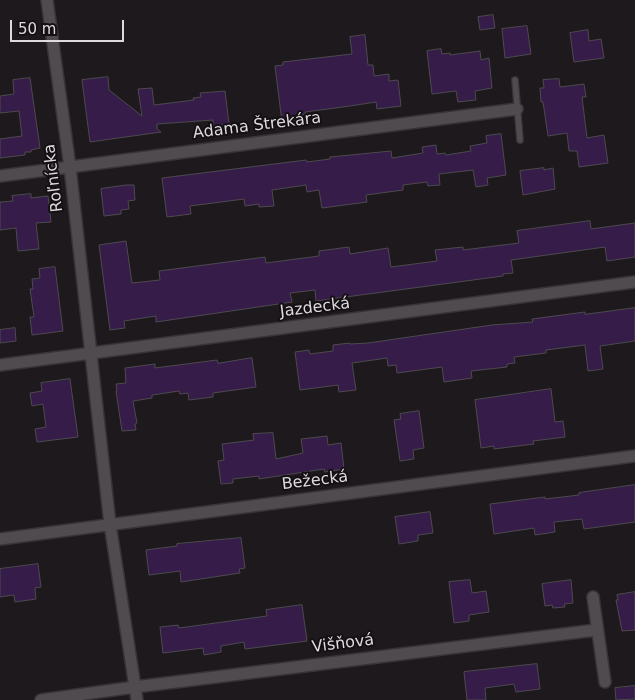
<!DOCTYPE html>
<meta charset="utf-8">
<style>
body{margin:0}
#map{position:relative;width:635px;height:700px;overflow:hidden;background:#1e191d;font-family:"DejaVu Sans",sans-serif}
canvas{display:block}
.scale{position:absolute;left:10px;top:20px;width:114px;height:22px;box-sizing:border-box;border:2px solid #dedbde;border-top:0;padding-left:6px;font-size:15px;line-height:18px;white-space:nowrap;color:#dedbde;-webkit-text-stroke:4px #141014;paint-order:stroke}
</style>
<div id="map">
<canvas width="635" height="700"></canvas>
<div class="scale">50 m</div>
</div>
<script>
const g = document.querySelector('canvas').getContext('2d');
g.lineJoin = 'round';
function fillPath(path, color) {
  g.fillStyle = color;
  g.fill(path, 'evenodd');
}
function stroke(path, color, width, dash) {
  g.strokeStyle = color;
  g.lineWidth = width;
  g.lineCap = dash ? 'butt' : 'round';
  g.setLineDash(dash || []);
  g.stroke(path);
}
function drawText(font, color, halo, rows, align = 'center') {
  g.font = font + ' "DejaVu Sans",sans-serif';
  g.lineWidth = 4;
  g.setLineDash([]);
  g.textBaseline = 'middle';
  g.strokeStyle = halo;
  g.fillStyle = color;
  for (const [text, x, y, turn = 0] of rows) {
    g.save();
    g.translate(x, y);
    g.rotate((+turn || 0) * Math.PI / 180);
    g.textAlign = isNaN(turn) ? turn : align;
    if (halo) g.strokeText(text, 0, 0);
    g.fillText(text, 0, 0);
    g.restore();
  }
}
const building = new Path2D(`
 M 493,15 L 495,28 L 480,30 L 478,17 Z
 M 527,26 L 531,54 L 505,58 L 502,29 Z
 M 588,30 L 589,41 L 601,39 L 604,58 L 574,62 L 570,33 Z
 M 365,35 L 368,65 L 373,65 L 374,76 L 389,74 L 389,81 L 398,80 L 401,106 L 377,109 L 376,102 L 350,106 L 305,112 L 305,114 L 300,115 L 300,120 L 282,122 L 275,66 L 283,65 L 283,62 L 352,54 L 350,37 Z
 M 441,49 L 442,54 L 450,53 L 450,55 L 480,51 L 481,60 L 489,58 L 492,88 L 475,91 L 476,100 L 458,102 L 456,91 L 432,94 L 427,51 Z
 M 108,77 L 109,90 L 142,116 L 138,89 L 152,88 L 154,105 L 194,100 L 193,98 L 201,97 L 200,93 L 225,91 L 229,124 L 213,126 L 213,120 L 157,124 L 157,129 L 161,132 L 90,142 L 82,80 Z
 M 30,78 L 40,148 L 31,150 L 31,152 L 25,152 L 25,155 L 0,158 L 0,139 L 22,136 L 19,111 L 0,113 L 0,96 L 14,94 L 13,80 Z
 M 559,79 L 560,87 L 584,84 L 586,97 L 582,97 L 587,138 L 604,135 L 608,163 L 579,167 L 577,151 L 569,151 L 567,133 L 548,136 L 543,102 L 541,102 L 540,88 L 544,88 L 543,80 Z
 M 501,134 L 506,175 L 487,178 L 488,185 L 476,187 L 473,170 L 439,174 L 440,185 L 428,186 L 427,182 L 403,185 L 403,190 L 366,195 L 367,202 L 322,208 L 319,190 L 307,192 L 306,185 L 272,190 L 274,206 L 259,207 L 259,204 L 245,206 L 244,199 L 190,206 L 191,214 L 167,217 L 162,178 L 306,160 L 307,162 L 330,159 L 330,157 L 391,151 L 392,158 L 423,153 L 422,147 L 436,145 L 437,154 L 445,153 L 446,155 L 471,151 L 470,146 L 487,143 L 486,136 Z
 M 544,168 L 544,170 L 553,168 L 555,189 L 523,195 L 520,171 Z
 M 126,185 L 134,185 L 135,200 L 128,201 L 129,209 L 121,210 L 121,214 L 104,216 L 101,189 Z
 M 31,194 L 31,198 L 48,196 L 51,222 L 36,223 L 39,249 L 18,251 L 16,228 L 0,230 L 0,202 L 13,201 L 12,196 Z
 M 590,221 L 591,229 L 635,223 L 635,257 L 607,261 L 605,247 L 511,260 L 513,273 L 503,274 L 503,276 L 316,301 L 315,290 L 290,293 L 292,302 L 156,322 L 156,316 L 124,321 L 125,328 L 110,330 L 99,245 L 126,241 L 132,283 L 160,280 L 159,271 L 265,257 L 266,263 L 319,256 L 319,251 L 349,247 L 350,254 L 388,248 L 391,267 L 437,261 L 435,250 L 463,247 L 463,250 L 519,243 L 517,231 Z
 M 55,267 L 63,331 L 32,335 L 30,317 L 34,317 L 30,289 L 33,289 L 32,279 L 40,278 L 39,269 Z
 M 635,308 L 635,341 L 600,346 L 603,369 L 588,371 L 585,345 L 546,350 L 546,353 L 514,357 L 515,363 L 507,364 L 507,367 L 471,371 L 472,378 L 444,382 L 442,367 L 397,373 L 396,365 L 388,366 L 387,358 L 352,363 L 356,390 L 339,392 L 338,385 L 300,390 L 295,352 L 309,350 L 310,354 L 333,351 L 333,345 L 350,343 L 350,344 L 368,343 L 492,325 L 533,322 L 532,319 L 585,312 L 585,314 Z
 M 15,328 L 16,341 L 0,343 L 0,330 Z
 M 252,358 L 256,387 L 213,393 L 213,397 L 189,400 L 188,393 L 180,394 L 179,391 L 152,395 L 152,398 L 133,401 L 137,423 L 135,424 L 136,430 L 122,431 L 116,391 L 117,391 L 116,384 L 126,383 L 125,368 L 155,364 L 155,368 L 217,360 L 218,363 Z
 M 70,379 L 78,437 L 37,442 L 35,429 L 46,427 L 43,404 L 32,406 L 30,393 L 42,391 L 41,383 Z
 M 551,389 L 555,422 L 563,421 L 565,437 L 533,441 L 534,444 L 494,449 L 494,446 L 481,448 L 475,400 Z
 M 419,411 L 424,448 L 413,450 L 414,459 L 400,461 L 394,420 L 401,419 L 400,414 Z
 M 273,433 L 276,459 L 303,453 L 301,439 L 327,436 L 328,445 L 341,443 L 344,469 L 325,472 L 324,469 L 259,479 L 259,476 L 233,479 L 233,483 L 221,484 L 218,461 L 224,460 L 222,444 L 254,440 L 253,434 Z
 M 635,485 L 635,522 L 584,529 L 582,519 L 554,522 L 555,532 L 535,535 L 534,528 L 494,534 L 490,504 L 545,497 L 545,499 L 579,495 L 579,493 Z
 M 430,512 L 433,533 L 418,535 L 418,541 L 399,544 L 395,517 Z
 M 241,538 L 245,568 L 239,569 L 240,573 L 181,582 L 180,571 L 149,575 L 146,550 L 177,546 L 177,544 Z
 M 38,564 L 41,587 L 35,588 L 36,599 L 15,602 L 14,595 L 0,597 L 0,569 Z
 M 470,580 L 472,593 L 486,591 L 489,612 L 469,615 L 469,621 L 454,623 L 449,582 Z
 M 571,580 L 573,603 L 564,604 L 565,607 L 553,608 L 552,605 L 545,606 L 542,584 Z
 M 635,592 L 635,630 L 622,631 L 616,600 L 618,600 L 617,595 Z
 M 302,605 L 307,641 L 245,649 L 244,642 L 221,646 L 221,652 L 204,655 L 203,648 L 163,653 L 160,627 L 178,625 L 179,628 L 267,616 L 266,610 Z
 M 537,664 L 540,689 L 516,692 L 514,684 L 485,688 L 486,700 L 467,700 L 464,672 Z
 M 635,686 L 635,699 L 616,700 L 615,688 Z`);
fillPath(building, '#361c48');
stroke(building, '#4d4a50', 1);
const service = new Path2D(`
 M 515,80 L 520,140`);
const minor = new Path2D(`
 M 47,0 L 70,167 L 110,524 L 137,700
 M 0,176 L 517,109
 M 0,365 L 635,282
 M 0,539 L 635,456
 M 593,597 L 605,682
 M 41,700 L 135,687 L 596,630`);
stroke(service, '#373436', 8);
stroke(minor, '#373436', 14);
stroke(service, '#504b4f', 5.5);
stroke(minor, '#504b4f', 11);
drawText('16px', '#dedbde', '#141014', [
 ["Adama Štrekára",257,126,-7],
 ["Roľnícka",54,178,-97],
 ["Jazdecká",315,308,-7],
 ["Bežecká",315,481,-7],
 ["Višňová",343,644,-7]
]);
</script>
